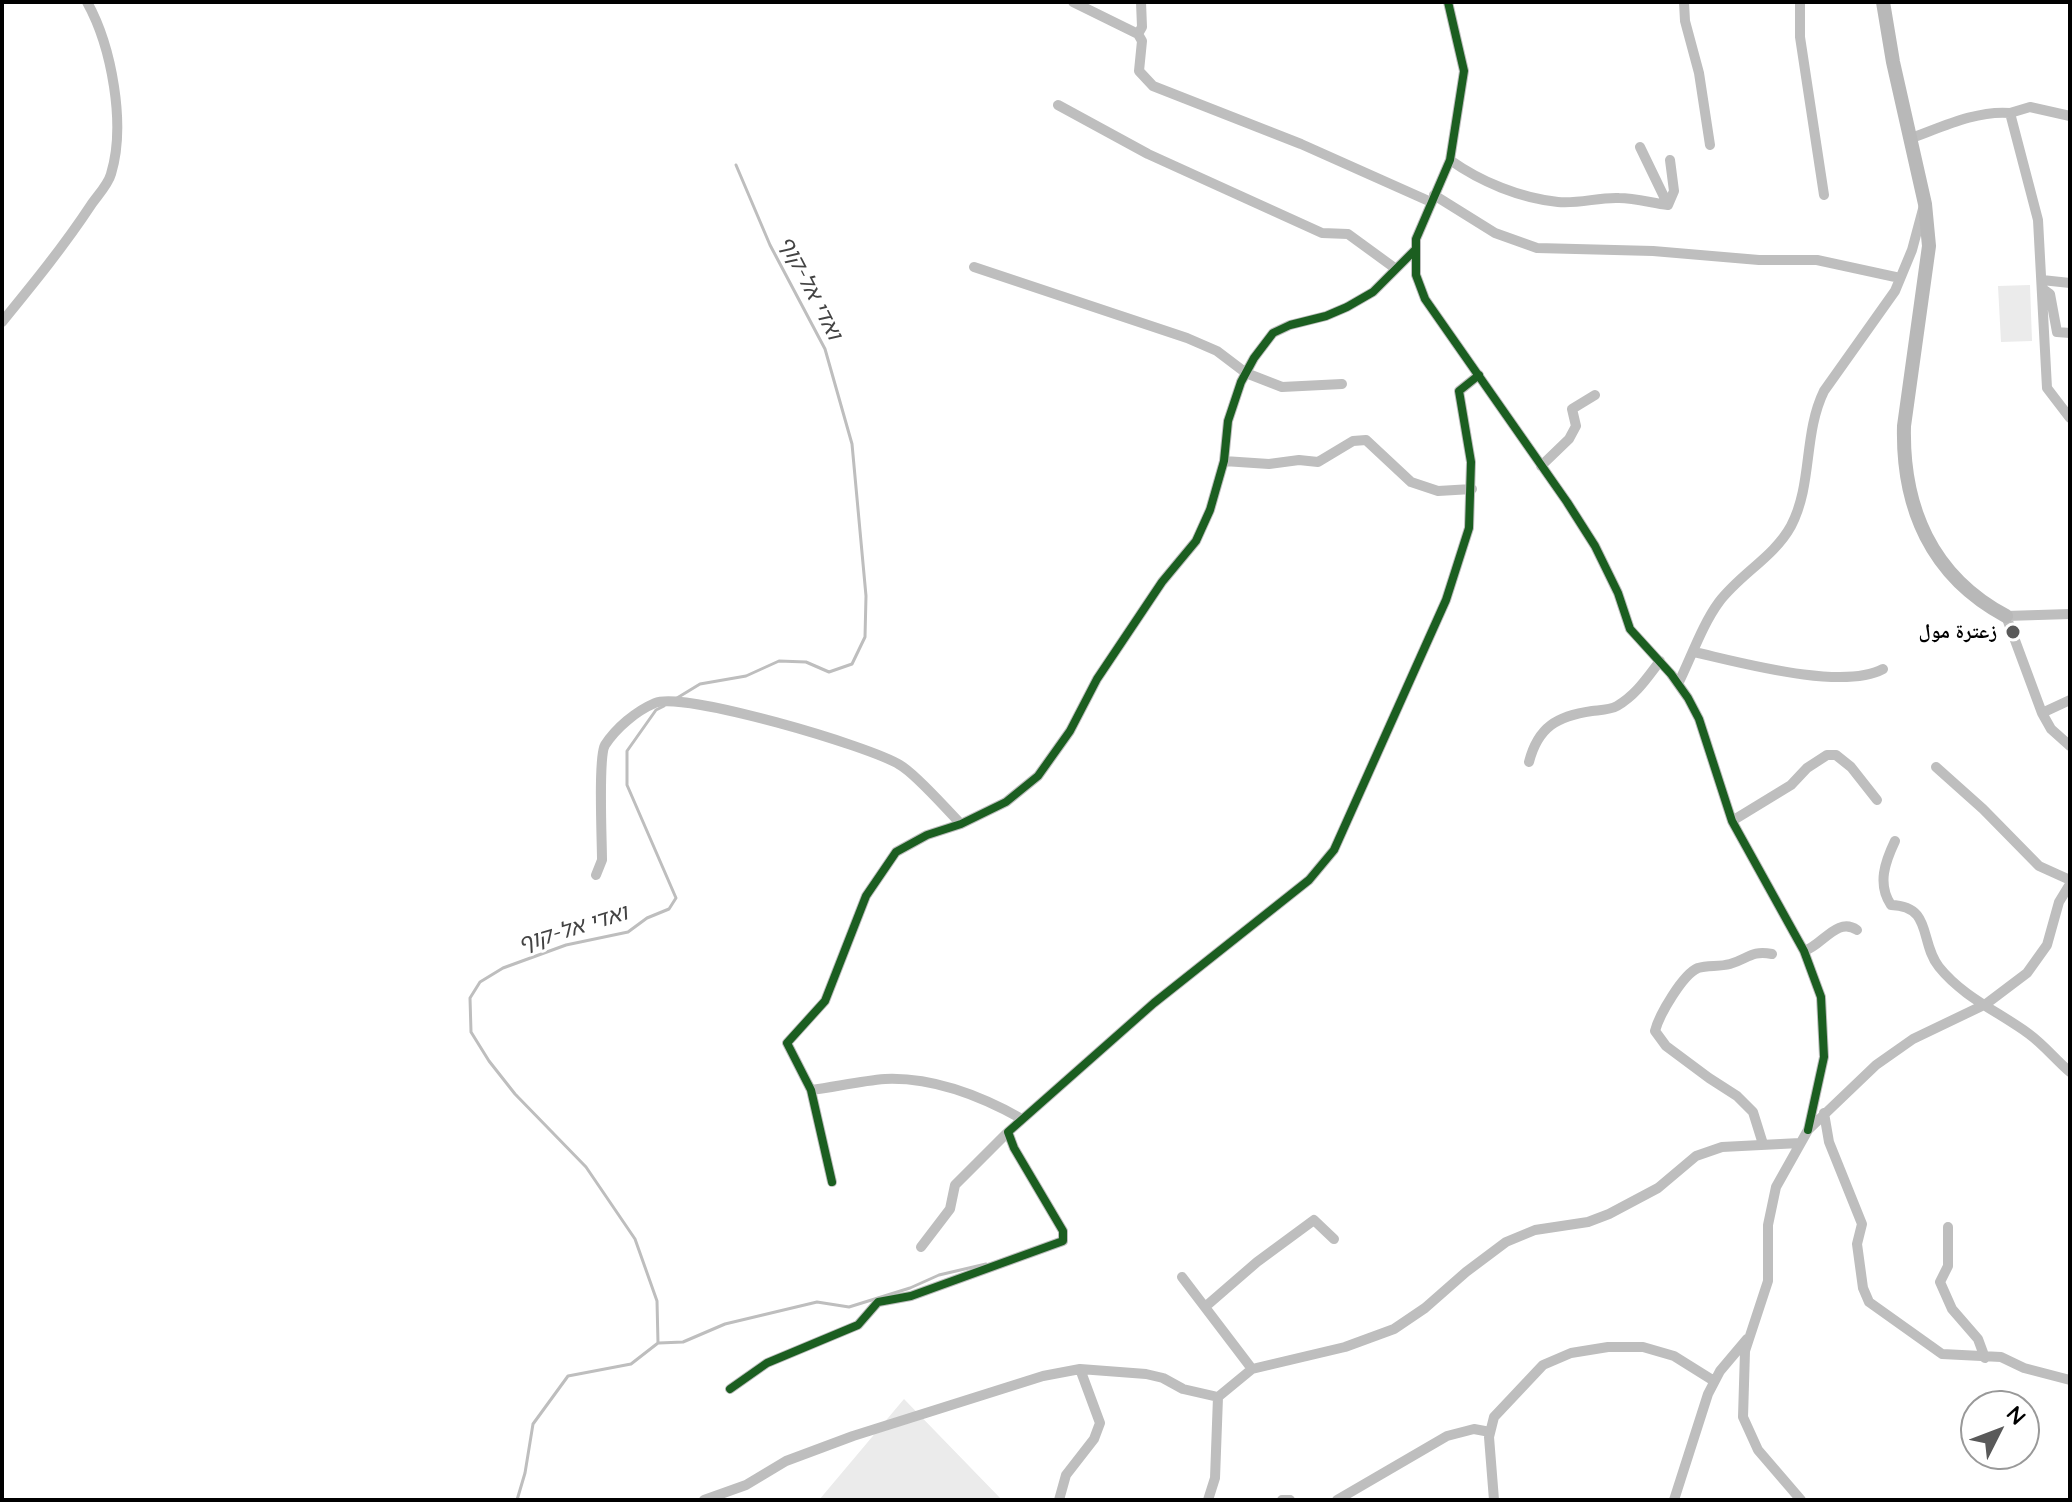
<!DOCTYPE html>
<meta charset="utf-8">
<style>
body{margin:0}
#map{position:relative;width:2072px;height:1502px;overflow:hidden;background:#fff;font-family:Quicksand,sans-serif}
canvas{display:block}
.frame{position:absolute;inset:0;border:4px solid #000;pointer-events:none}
.north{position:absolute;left:1960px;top:1390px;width:80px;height:80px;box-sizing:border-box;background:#fff;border:2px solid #999;border-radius:50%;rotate:48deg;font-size:22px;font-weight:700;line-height:32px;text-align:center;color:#000}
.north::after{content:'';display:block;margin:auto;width:28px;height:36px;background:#595959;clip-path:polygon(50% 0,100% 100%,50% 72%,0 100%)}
</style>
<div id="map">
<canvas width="2072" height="1502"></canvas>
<div class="frame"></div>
<div class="north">N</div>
</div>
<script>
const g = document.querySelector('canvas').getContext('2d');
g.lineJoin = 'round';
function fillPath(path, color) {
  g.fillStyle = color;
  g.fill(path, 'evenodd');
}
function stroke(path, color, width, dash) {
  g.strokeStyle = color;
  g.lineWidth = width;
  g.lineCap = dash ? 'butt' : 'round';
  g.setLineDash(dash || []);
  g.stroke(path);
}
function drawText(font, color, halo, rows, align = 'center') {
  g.font = font + ' Quicksand,"Noto Naskh Arabic","Noto Sans Hebrew",sans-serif';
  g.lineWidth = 6;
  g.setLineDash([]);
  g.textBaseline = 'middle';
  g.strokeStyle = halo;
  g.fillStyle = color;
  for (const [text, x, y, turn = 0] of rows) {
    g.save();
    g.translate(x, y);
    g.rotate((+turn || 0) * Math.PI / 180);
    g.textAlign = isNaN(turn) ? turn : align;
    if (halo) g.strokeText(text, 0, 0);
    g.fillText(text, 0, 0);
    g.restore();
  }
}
fillPath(new Path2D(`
 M 2030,285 L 2032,341 L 2001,342 L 1998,286 Z
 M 904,1399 L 1002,1500 L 819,1500 Z`), '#ebebeb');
stroke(new Path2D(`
 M 677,698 L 700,684 L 746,676 L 779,661 L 806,662 L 829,672 L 852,664 L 865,637 L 866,596 L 852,444 L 825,349 L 770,245 L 736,165
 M 659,1343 L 683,1342 L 725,1324 L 817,1302 L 849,1307 L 910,1288 L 939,1275 L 986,1264
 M 517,1500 L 525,1473 L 533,1424 L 568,1376 L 631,1364 L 658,1343 L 657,1301 L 635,1239 L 586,1167 L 515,1094 L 489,1061 L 471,1032 L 470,998 L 480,982 L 503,968 L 566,945 L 628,932 L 647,918 L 669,909 L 676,898 L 627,785 L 627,751 L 656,710 L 664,706`), '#bebebe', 3);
stroke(new Path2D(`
 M 1073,2 L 1138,34 L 1142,41 L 1139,71 L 1153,86 L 1301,144 L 1431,202
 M 1448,2 L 1464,71 L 1450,160 L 1416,239 L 1416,275 L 1425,299 L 1567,502 L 1595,546 L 1618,593 L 1630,629 L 1671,674 L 1688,698 L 1699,719 L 1732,821 L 1804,951 L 1821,997 L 1824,1057 L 1808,1130
 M 1684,2 L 1685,21 L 1699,73 L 1710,145
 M 1800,2 L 1800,37 L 1824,195
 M 1138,34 L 1142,27 L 1141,2
 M 1058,105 L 1148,154 L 1322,233 L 1348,234 L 1396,269
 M 2010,113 L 2030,107 L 2070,116
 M 1909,139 C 1940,128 1976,110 2010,113 L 2038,220 L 2047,388 L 2070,418
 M 1640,147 L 1668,205
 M 1450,160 C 1481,182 1520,198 1558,202 C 1579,204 1599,197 1619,198 C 1635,198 1652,203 1668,205
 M 1434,195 L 1495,233 L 1537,248 L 1653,251 L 1759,260 L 1817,260 L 1900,278
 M 1668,205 L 1674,191 L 1670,160
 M 974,267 L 1187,338 L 1217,351 L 1246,373 L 1282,387 L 1342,384
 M 2042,280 L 2070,283
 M 2043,289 L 2050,294 L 2057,332 L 2070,333
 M 2,322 C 33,284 64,246 91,205 C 97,196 108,185 111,174 C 126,125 112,47 87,2
 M 1224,461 L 1269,464 L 1299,460 L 1318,462 L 1353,441 L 1366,440 L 1411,482 L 1438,491 L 1472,489
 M 1541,466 L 1569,439 L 1576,426 L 1572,409 L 1595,395
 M 2070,614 L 2006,616 L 2042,713 L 2051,729 L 2070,746
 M 1694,652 C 1739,662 1842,691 1883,669
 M 1678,684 C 1691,658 1702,625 1719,602 C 1740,574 1774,557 1791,526 C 1813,484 1803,434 1824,391 L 1895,291 L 1912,250 L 1923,209
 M 2042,713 L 2070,700
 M 1529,762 C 1538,727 1557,716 1592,711 C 1600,710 1610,710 1617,706 C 1636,695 1647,678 1660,661
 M 1936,767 L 1983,809 L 2039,866 L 2070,880
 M 1732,821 L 1791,785 L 1807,768 L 1827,755 L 1836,755 L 1851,767 L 1877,800
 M 1895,841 C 1885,862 1877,884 1891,905 C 1933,906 1919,942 1939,967 C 1963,997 1999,1012 2029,1034 C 2044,1045 2056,1060 2070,1072
 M 596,875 L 602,860 C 602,841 598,757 605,745 C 616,728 636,711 655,703 C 683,691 870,746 900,765 C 917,775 946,809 961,824
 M 1804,951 C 1822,946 1837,916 1857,930
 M 811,1090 C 835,1087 860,1081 885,1079 C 932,1077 981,1096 1022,1119
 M 1824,1113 L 1829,1142 L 1862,1224 L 1857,1244 L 1863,1288 L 1869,1302 L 1942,1354 L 2001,1357 L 2024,1368 L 2070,1380
 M 1763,1144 L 1753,1112 L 1737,1096 L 1709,1078 L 1666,1046 L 1655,1031 C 1659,1015 1683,974 1698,968 C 1708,965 1719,967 1730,964 C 1748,959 1751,950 1772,954
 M 832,1182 L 811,1090 L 787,1043 L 825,1001 L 866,896 L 896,852 L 927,835 L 961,824 L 1006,802 L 1038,776 L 1070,731 L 1097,679 L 1162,582 L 1196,541 L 1210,510 L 1224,461 L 1228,421 L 1241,382 L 1254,358 L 1273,333 L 1290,325 L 1326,316 L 1347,307 L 1373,292 L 1415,250
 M 1948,1227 L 1948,1266 L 1940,1282 L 1952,1309 L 1978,1339 L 1985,1358
 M 921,1247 L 950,1209 L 955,1185 L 1008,1132
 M 1182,1277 L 1252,1369
 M 1205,1307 L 1257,1262 L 1314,1220 L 1334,1239
 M 730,1389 L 767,1363 L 858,1325 L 878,1302 L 911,1296 L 1063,1241 L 1063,1231 L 1014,1148 L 1008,1132 L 1154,1003 L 1309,880 L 1334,850 L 1446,600 L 1469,528 L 1471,462 L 1459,391 L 1479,375
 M 704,1500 L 746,1485 L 786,1461 L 853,1436 L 1043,1376 L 1080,1369 L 1146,1374 L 1163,1378 L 1183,1389 L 1218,1397 L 1252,1369 L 1345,1347 L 1394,1329 L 1425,1308 L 1466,1272 L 1506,1242 L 1535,1230 L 1588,1222 L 1609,1214 L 1658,1188 L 1696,1156 L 1722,1147 L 1800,1143
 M 1059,1500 L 1066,1475 L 1094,1439 L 1100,1423 L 1080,1369
 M 1208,1500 L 1215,1478 L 1218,1397
 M 1282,1500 L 1290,1500
 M 1337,1500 L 1447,1436 L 1474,1429 L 1490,1432
 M 1494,1500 L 1489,1437 L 1494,1417 L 1543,1365 L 1571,1353 L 1608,1347 L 1643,1347 L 1674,1356 L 1714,1381
 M 1674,1500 L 1708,1394 L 1720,1371 L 1747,1339
 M 1801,1500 L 1758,1450 L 1743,1417 L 1745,1351 L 1768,1281 L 1768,1225 L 1776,1187 L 1808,1130 L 1876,1065 L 1913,1039 L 1986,1004 L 2027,973 L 2047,945 L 2059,902 L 2070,884`), '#bebebe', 10);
stroke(new Path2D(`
 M 1883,2 L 1893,62 L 1925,204 L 1929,246 L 1904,426 C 1902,507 1931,576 2006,616`), '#b8b8b8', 14);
stroke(new Path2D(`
 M 1448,2 L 1464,71 L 1450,160 L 1416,239 L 1416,275 L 1425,299 L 1567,502 L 1595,546 L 1618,593 L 1630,629 L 1671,674 L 1688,698 L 1699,719 L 1732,821 L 1804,951 L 1821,997 L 1824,1057 L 1808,1130
 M 832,1182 L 811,1090 L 787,1043 L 825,1001 L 866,896 L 896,852 L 927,835 L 961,824 L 1006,802 L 1038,776 L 1070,731 L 1097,679 L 1162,582 L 1196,541 L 1210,510 L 1224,461 L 1228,421 L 1241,382 L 1254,358 L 1273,333 L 1290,325 L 1326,316 L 1347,307 L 1373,292 L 1415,250
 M 730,1389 L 767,1363 L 858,1325 L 878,1302 L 911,1296 L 1063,1241 L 1063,1231 L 1014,1148 L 1008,1132 L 1154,1003 L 1309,880 L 1334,850 L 1446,600 L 1469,528 L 1471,462 L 1459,391 L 1479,375`), '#1b5e20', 8);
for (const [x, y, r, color] of [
 [2013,632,8,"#595959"]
]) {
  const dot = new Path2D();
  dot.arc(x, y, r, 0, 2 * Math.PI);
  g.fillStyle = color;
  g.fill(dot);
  stroke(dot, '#fff', 3);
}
drawText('bold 20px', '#000', '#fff', [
 ["زعترة مول",1997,632]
], 'right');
drawText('italic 22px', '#434343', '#fff', [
 ["ואדי אל-קוף",810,288,63],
 ["ואדי אל-קוף",573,929,-17]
]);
</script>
